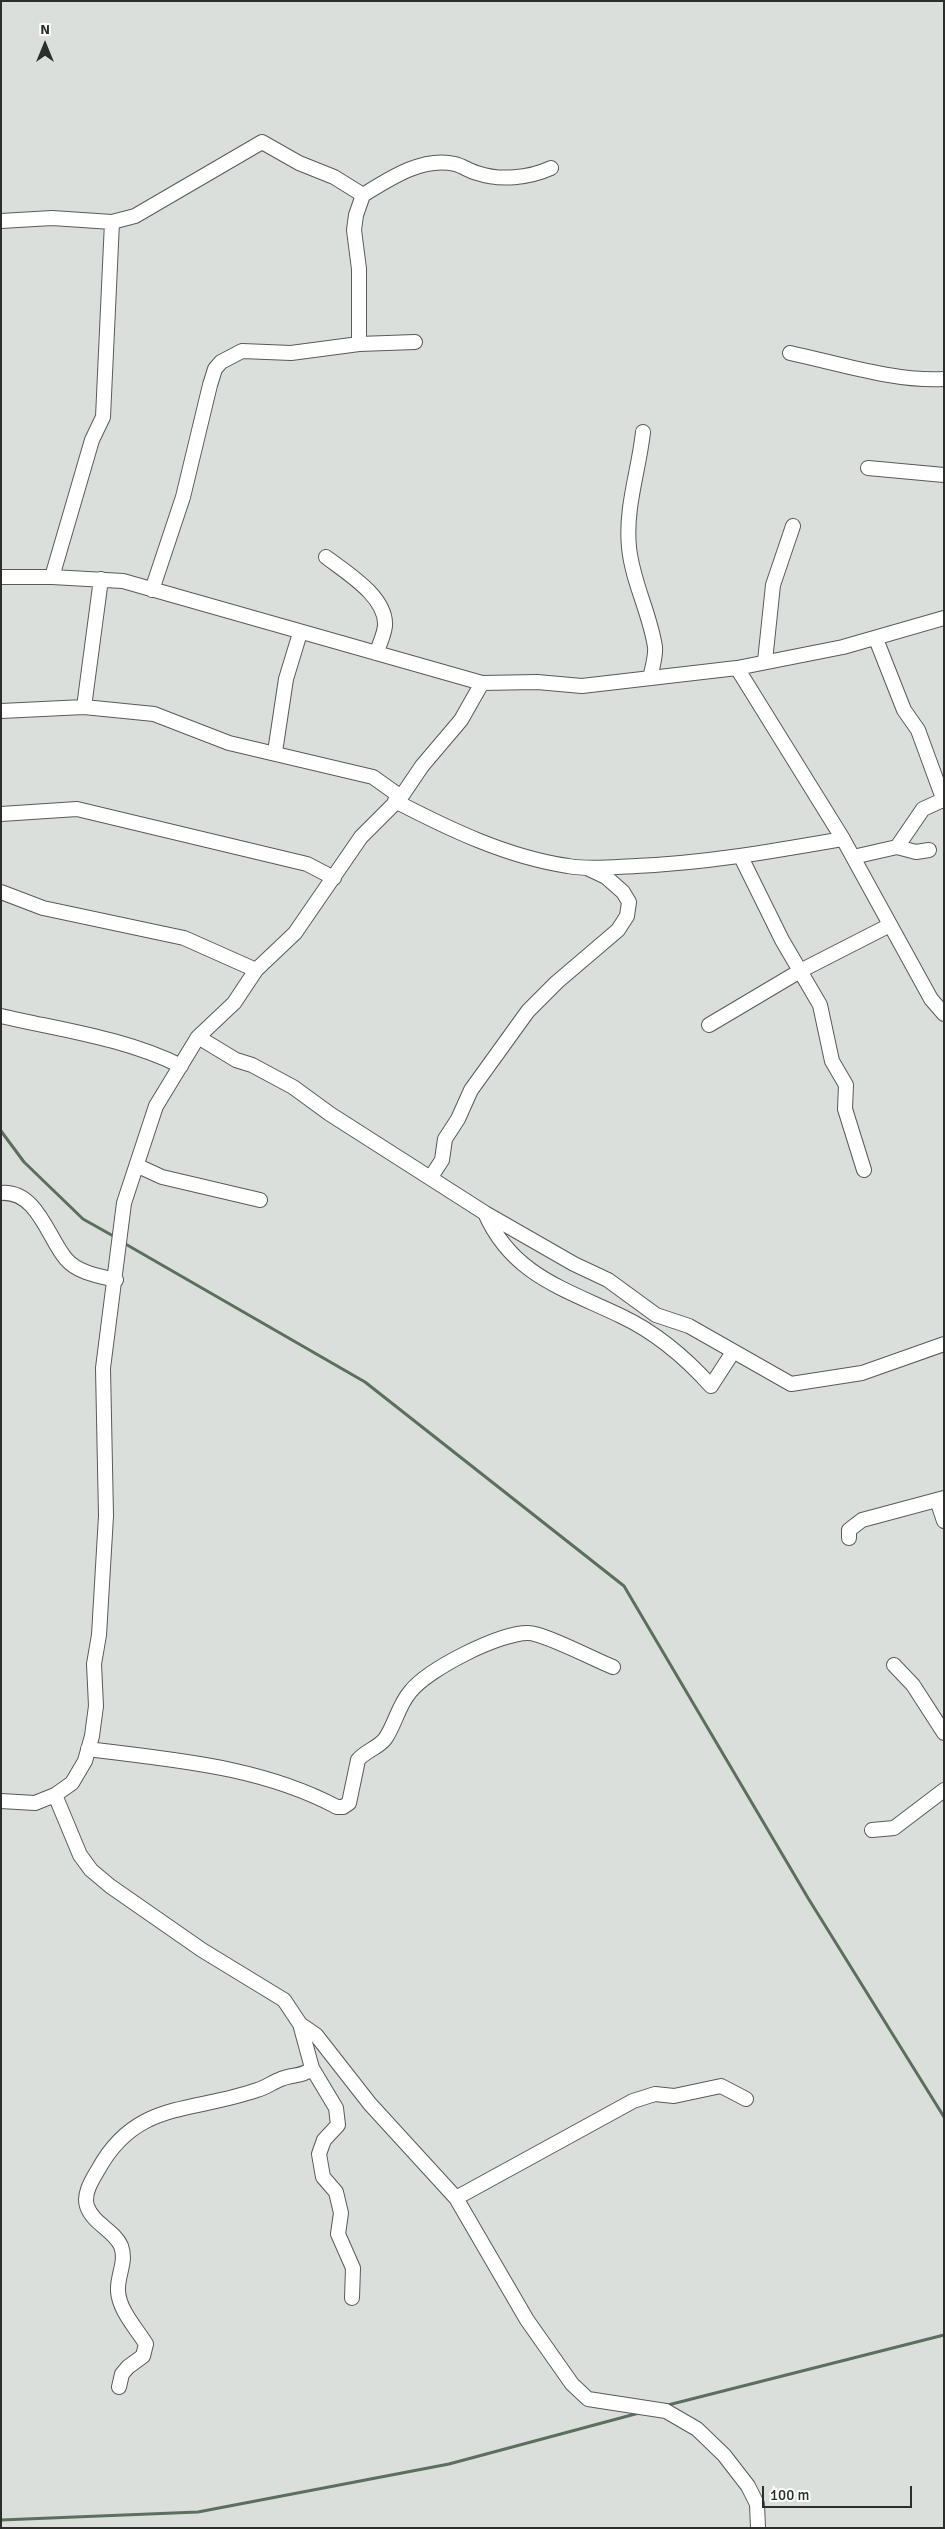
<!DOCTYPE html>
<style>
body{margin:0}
#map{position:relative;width:945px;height:2529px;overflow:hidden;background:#dbdfdc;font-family:Signika,sans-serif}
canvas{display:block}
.frame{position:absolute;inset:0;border:2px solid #2c2e2c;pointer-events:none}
.north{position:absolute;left:20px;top:20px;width:50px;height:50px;-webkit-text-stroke:4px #fff;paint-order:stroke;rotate:0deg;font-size:14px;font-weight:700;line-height:20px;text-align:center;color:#2c2e2c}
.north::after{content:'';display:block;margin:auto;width:18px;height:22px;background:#2c2e2c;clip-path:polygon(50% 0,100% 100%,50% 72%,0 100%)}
.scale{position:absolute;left:762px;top:2486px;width:150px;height:22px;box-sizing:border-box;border:2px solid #2c2e2c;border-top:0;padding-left:6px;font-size:15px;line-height:18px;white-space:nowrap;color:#2c2e2c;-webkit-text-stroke:4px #fff;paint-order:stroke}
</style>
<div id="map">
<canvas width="945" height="2529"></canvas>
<div class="frame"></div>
<div class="north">N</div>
<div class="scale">100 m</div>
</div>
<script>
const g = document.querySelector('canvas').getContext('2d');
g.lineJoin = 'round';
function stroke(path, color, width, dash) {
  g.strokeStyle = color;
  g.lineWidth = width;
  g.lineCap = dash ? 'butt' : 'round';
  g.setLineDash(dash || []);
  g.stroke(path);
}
stroke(new Path2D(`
 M 1,1131 L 24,1162 L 83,1219 L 115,1237
 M 122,1242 L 365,1382 L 624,1586 L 808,1898 L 944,2117
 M 664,2406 L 944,2335
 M 1,2520 L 198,2512 L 449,2464 L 639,2413`), '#5c6e5d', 3);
const minor = new Path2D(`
 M 363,195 C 389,179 423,156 455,164 C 463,166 469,171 477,173 C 500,181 529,178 551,168
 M 1,221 L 52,218 L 112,222 L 135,216 L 262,142 L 299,163 L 334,177 L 363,195 L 356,215 L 354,230 L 359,269 L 359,344
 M 790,353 C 837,363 896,382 944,379
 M 643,432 C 639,470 625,508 629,547 C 632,581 650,613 655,647 C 656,656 652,669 650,678
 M 868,468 L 944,475
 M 326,557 C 347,573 387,597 385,626 C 384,635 380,644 376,653
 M 1,577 L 52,577 L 123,581 L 482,683 L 537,682 L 582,686 L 737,668 L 843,647 L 944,618
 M 52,577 L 92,440 L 103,417 L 112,222
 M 152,590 L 183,497 L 210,385 L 215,369 L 221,362 L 242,351 L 291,353 L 359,344 L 415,342
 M 876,639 L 904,710 L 918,730 L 944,801
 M 765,661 L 773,585 L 793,526
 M 737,668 L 843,839 L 931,999 L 944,1014
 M 84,707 L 101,579
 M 1,711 L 84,707 L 154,714 L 229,743 L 373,777 L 401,797
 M 275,752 L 286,679 L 300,633
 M 395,801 C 449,829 507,857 568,866 C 590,870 614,867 636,866 C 706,863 774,851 843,839
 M 1,814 L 77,809 L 307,864 L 334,878
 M 897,847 L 916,852 L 929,850
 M 741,857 L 782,940 L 820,1005 L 832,1061 L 846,1085 L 845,1109 L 864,1170
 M 853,857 L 897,847 L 923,809 L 943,800
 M 1,892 L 43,908 L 184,938 L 256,970
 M 1,1016 C 61,1030 125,1038 181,1066
 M 709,1025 L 800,971 L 890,925
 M 198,1037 L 236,1060 L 252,1065 L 293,1087 L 330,1114 L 485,1213 L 574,1264 L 608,1280 L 656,1315 L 689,1326 L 791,1384 L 862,1373 L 944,1344
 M 138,1166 L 162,1177 L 260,1200
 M 431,1177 L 442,1160 L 445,1139 L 458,1119 L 471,1090 L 528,1011 L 557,982 L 618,930 L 627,916 L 629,902 L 623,892 L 606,877 L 589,869
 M 1,1193 C 37,1190 48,1238 66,1259 C 78,1273 99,1276 116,1280
 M 485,1213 C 512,1275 565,1289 621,1316 C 657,1333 685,1357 711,1386 L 733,1352
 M 937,1500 L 944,1521
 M 849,1538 L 849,1530 L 862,1520 L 944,1498
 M 894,1665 L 913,1685 L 944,1733
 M 88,1749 C 173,1760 260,1766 337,1807 L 343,1807 L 349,1803 L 358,1760 C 365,1751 378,1748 385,1739 C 395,1725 398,1706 410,1692 C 428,1669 499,1633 528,1633 C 544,1633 595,1660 613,1667
 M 55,1795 L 80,1855 L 91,1870 L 110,1886 L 202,1950 L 284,2000 L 300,2024 L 316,2035 L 370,2104 L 456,2198 L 527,2320 L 572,2384 L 588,2399 L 666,2411 L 697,2429 L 724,2455 L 748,2486 L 757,2504 L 758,2528
 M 1,1801 L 35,1803 L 55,1795 L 72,1783 L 85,1761 L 92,1736 L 96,1706 L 94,1664 L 99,1635 L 106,1516 L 103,1368 L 124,1203 L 156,1106 L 198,1037 L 234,1003 L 256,970 L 295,933 L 361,837 L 401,797 L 422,766 L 461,720 L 482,683
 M 872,1830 L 894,1828 L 944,1790
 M 312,2068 L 336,2108 L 338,2125 L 324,2140 L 319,2154 L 323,2177 L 336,2192 L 341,2213 L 338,2234 L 353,2268 L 352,2298
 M 456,2198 L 633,2101 L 655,2094 L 674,2096 L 721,2086 L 746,2099
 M 119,2387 L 122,2374 L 128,2367 L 143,2356 L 146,2344 C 136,2328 119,2310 118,2291 C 117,2275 127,2262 121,2246 C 114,2230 93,2224 87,2206 C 83,2194 92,2180 98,2170 C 136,2100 192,2113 257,2090 C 265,2088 273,2082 281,2079 C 293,2074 303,2077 312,2068 L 300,2024`);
stroke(minor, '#585b58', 16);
stroke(minor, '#fff', 14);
</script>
